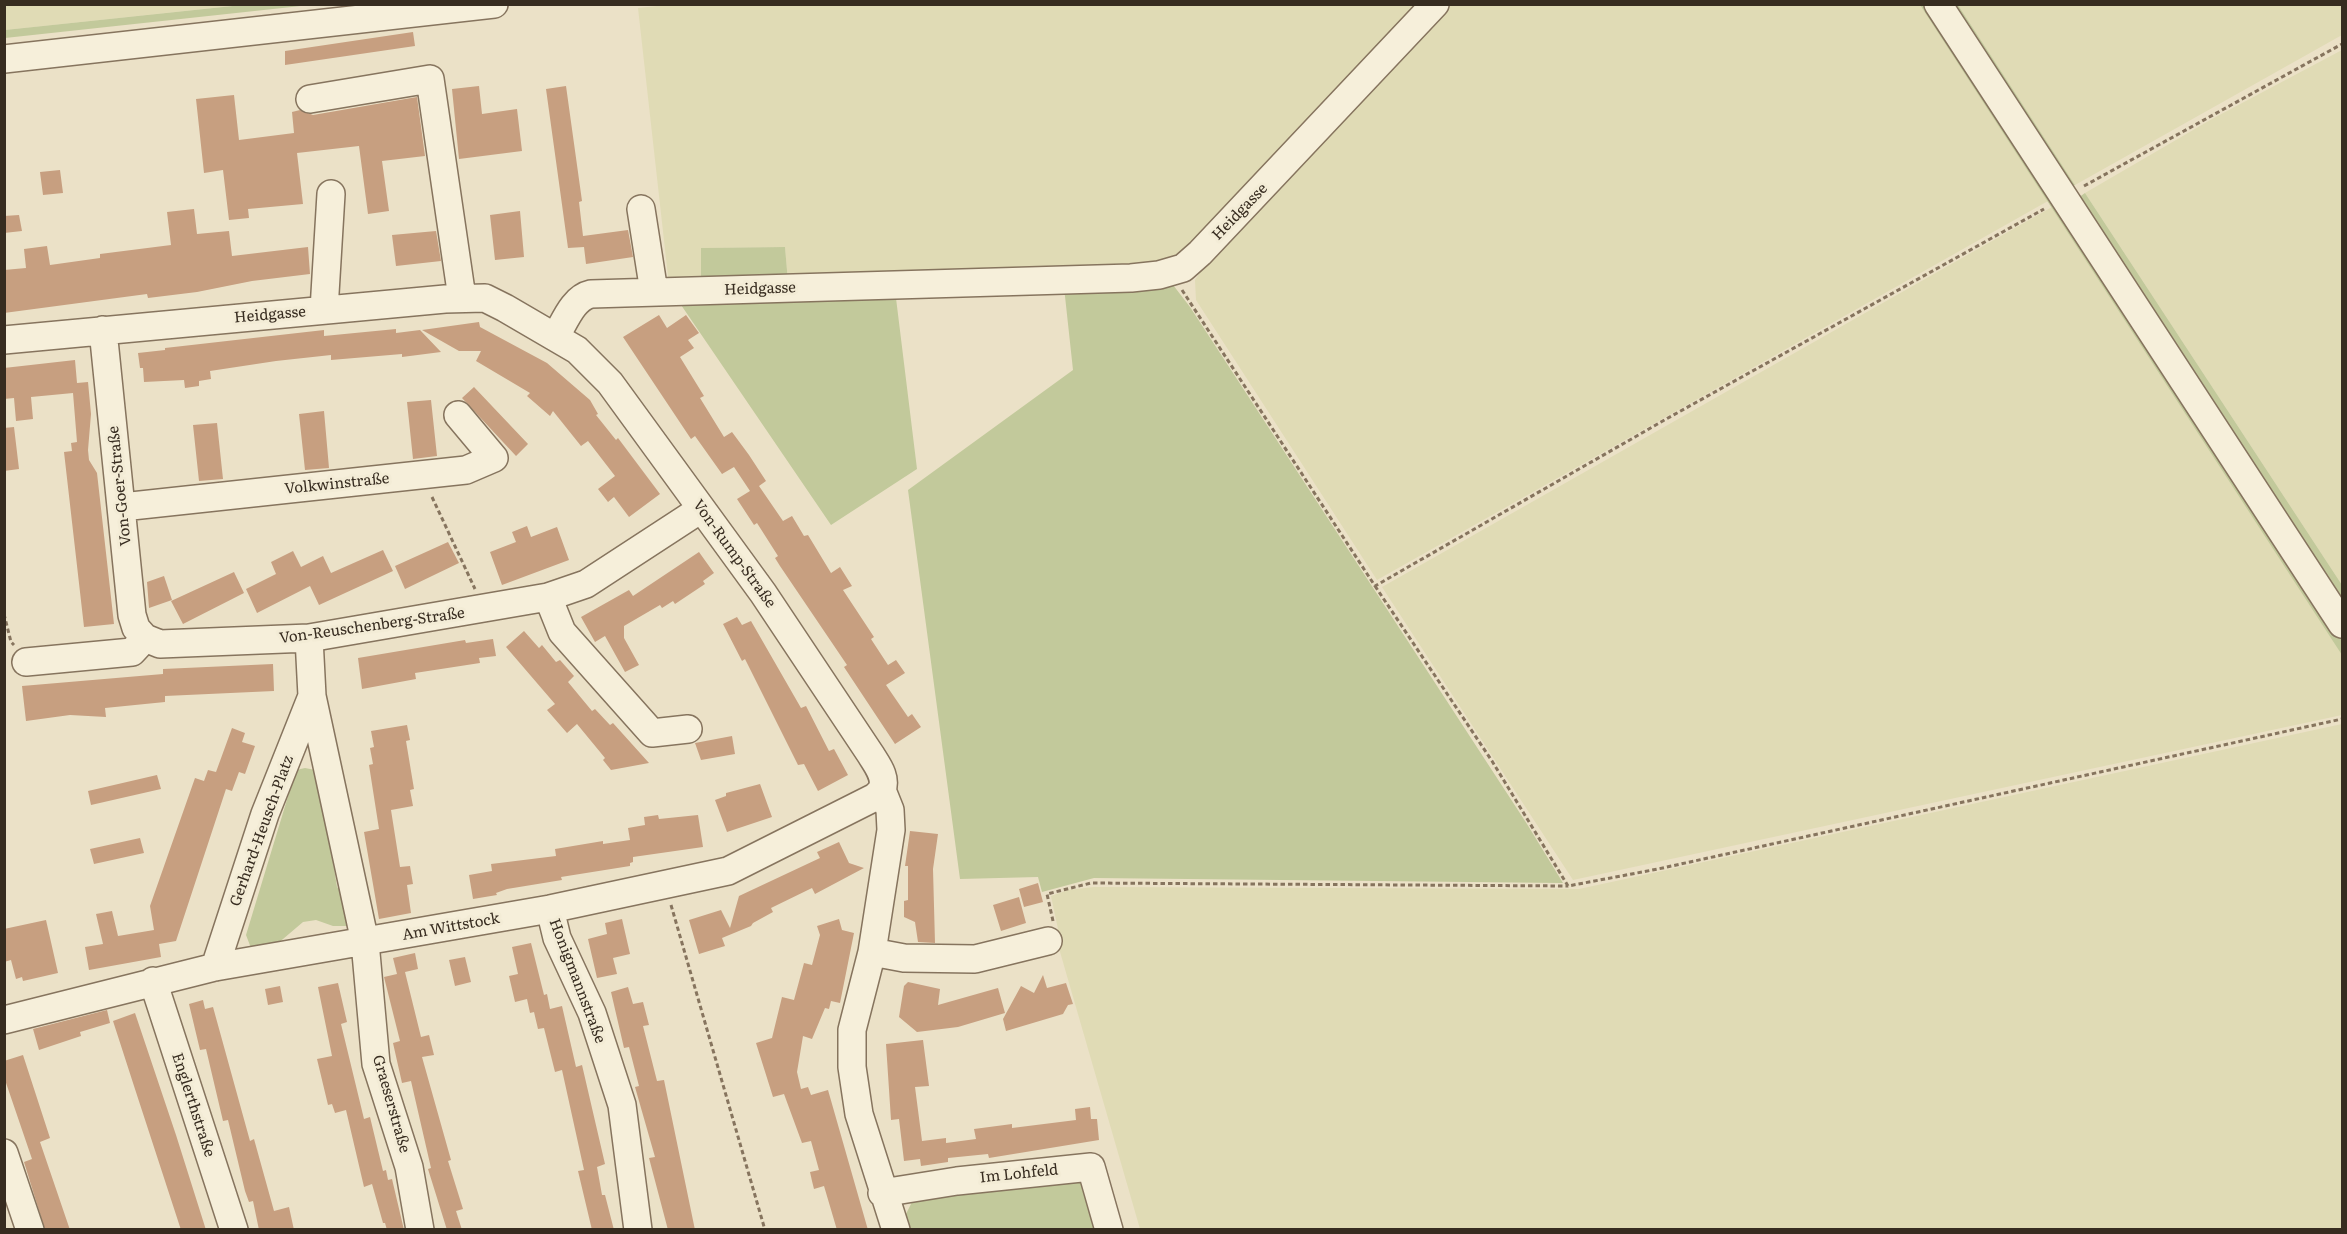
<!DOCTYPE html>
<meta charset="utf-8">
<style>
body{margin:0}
#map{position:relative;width:2347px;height:1234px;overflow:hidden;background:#ebe1c7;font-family:Literata,serif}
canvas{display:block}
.frame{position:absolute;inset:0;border:6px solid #372c20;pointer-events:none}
</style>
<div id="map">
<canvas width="2347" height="1234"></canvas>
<div class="frame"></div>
</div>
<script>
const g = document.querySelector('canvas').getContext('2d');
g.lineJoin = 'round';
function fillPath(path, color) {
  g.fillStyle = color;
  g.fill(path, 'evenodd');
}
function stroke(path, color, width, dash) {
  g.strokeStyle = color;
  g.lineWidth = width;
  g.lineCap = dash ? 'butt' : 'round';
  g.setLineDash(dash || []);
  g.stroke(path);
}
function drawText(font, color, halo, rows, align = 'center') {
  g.font = font + ' Literata,serif';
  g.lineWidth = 6;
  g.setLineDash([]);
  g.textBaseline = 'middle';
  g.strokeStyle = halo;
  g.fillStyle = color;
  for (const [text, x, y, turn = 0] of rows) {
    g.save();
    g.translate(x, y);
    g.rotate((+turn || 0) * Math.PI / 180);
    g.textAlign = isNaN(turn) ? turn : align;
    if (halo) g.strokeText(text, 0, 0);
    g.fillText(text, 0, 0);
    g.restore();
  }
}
fillPath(new Path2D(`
 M 5,4 L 242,5 L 5,30 Z
 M 676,4 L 1425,5 L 1199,247 L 1162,266 L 788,282 L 785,247 L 702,248 L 701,284 L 669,285 L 638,8 Z
 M 1444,5 L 1920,5 L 2048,201 L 1377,580 L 1196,300 L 1195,280 L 1215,250 Z
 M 1958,5 L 2342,5 L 2342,35 L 2075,185 Z
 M 2342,50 L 2342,585 L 2085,193 L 2212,119 Z
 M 2052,207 L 2331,635 L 2342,655 L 2342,715 L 1573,880 L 1382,587 Z
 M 2342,724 L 2342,1229 L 1140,1229 L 1054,931 L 1058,929 L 1051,896 L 1068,890 L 1094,887 L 1579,889 Z`), '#e0dbb5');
fillPath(new Path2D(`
 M 242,5 L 310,5 L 5,38 L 5,30 Z
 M 1920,5 L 1929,5 L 2342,635 L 2342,655 Z
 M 1949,5 L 1958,5 L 2075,185 L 2071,187 Z
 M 2085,193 L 2342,585 L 2342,609 L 2075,200 Z
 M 785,247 L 788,282 L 701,284 L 701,248 Z
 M 1170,281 L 1190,307 L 1527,824 L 1563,883 L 1094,878 L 1042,892 L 1038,877 L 960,879 L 908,490 L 1073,370 L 1064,287 Z
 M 895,290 L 917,469 L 831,525 L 677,299 Z
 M 305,768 L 315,770 L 322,793 L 337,887 L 352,905 L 350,926 L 333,926 L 316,920 L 303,922 L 276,945 L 251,948 L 246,935 L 296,770 Z
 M 1068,1178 L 1081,1183 L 1094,1229 L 906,1230 L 903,1220 L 912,1202 L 932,1195 Z`), '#c2c99b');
fillPath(new Path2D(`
 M 413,32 L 415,46 L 285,65 L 285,51 Z
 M 479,86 L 482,114 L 517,109 L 522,151 L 459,159 L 452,89 Z
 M 566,86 L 582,201 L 579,202 L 583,236 L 628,230 L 633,257 L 586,264 L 584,247 L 568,248 L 546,89 Z
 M 234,95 L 239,140 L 294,133 L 292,112 L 300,110 L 313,115 L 417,97 L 425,156 L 382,161 L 389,211 L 368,214 L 359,146 L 297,153 L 303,204 L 248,209 L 249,218 L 229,220 L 223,170 L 204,173 L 196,99 Z
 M 60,170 L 63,193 L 43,195 L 40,172 Z
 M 194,209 L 197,234 L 229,231 L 232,256 L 308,247 L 310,274 L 252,281 L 197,292 L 148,298 L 147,294 L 4,313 L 4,270 L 26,268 L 24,249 L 47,246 L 50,265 L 100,258 L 100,254 L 171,245 L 167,212 Z
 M 520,211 L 524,257 L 495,260 L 490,215 Z
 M 19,215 L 22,231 L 4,233 L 4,216 Z
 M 436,231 L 441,261 L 396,266 L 392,235 Z
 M 659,315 L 667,328 L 686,315 L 699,333 L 688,340 L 694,348 L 680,357 L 704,396 L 700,398 L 724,437 L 732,432 L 749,455 L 766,481 L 759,486 L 783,521 L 792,516 L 804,536 L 808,535 L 831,573 L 840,567 L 852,586 L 843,590 L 874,637 L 871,639 L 888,665 L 896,660 L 905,673 L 886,685 L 908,717 L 912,714 L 921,727 L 895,744 L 844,667 L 847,665 L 780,566 L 775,558 L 778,556 L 757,523 L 754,525 L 737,499 L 750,491 L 734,467 L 722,474 L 695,436 L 691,439 L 623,337 Z
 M 479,322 L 480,327 L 547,363 L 590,400 L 598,414 L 596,415 L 616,440 L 618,438 L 660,494 L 629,517 L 614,497 L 608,502 L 598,489 L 615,476 L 588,441 L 581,446 L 553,411 L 550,416 L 527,396 L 530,393 L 476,361 L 481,351 L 459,351 L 422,330 Z
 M 396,329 L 396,333 L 420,330 L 441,352 L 402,357 L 402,354 L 331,360 L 331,355 L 276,361 L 210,371 L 211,379 L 199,381 L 199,386 L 185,388 L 184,380 L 144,382 L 143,368 L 140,368 L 138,353 L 165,350 L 165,348 L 324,330 L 324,336 Z
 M 75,360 L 77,383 L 88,382 L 91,414 L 88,450 L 89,460 L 97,473 L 114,624 L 84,627 L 64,452 L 72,451 L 71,443 L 77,442 L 73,393 L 31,397 L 33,419 L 16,421 L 14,398 L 4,399 L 4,368 Z
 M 474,387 L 528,444 L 516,456 L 462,398 Z
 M 431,400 L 437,456 L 413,459 L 407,402 Z
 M 324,411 L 329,468 L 305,470 L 299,414 Z
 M 217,423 L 223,479 L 199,481 L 193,425 Z
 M 14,427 L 19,469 L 4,471 L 4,428 Z
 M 527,526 L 531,537 L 557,527 L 569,560 L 502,585 L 490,552 L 516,542 L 512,532 Z
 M 448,542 L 459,563 L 405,589 L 395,566 Z
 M 383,550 L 393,571 L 319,605 L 310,586 L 257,613 L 246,589 L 276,574 L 271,562 L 293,551 L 301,567 L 323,556 L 331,573 Z
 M 699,552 L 714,573 L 703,581 L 705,584 L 675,604 L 673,601 L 662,608 L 660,605 L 624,626 L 624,638 L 639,665 L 625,672 L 605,636 L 595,642 L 581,617 L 629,590 L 633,596 Z
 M 234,572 L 244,593 L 183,624 L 171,601 Z
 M 164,576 L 172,600 L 149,608 L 147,582 Z
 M 737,617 L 742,625 L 751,621 L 801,708 L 806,706 L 829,751 L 834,749 L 848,775 L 818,791 L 804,764 L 798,765 L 745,659 L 742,661 L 723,624 Z
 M 524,631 L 539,648 L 542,645 L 556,662 L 560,660 L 574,676 L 568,682 L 592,711 L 595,709 L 610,725 L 613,723 L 649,763 L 611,770 L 603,760 L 605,758 L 577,724 L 567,733 L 547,710 L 555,704 L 506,647 Z
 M 493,639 L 496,656 L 479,658 L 480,663 L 415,673 L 416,679 L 362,689 L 358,658 L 465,640 L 466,643 Z
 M 273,664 L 274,691 L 165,696 L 165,702 L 105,708 L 106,717 L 70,715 L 26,721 L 22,686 L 163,674 L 163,669 Z
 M 407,725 L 410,740 L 406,741 L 414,789 L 410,790 L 413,806 L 391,810 L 400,867 L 410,866 L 413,884 L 407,885 L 411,913 L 379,919 L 364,832 L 379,829 L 369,765 L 373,764 L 370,748 L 374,747 L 371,731 Z
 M 232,728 L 245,733 L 242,742 L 255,746 L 245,774 L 239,772 L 232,791 L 226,789 L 176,941 L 159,944 L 161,957 L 89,970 L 85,947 L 103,944 L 96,914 L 112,911 L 118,936 L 154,930 L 150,906 L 195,778 L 204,781 L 208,770 L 216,772 Z
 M 732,736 L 735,754 L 701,760 L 695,743 Z
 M 157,775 L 161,789 L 91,805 L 88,791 Z
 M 760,784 L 772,817 L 727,832 L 715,800 L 726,796 L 726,793 Z
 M 658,815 L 659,819 L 698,815 L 703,847 L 633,857 L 633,862 L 630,863 L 630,866 L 561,877 L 562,880 L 507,889 L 496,893 L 497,895 L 473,899 L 469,875 L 492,871 L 491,864 L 556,856 L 555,849 L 603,841 L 603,844 L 630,840 L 628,828 L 645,825 L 644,817 Z
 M 910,831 L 938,834 L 933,869 L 935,943 L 918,942 L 915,922 L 904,917 L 904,901 L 908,900 L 908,866 L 905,866 Z
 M 140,838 L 144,853 L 94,864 L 90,849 Z
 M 839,842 L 849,863 L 864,868 L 815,894 L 812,888 L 771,908 L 773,912 L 753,923 L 751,926 L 722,938 L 725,946 L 699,954 L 689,920 L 721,910 L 730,928 L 739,896 L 820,858 L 817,852 Z
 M 1038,883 L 1043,902 L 1024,907 L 1019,889 Z
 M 1019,897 L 1026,923 L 1001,931 L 993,905 Z
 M 622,919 L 630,954 L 613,958 L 617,974 L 597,978 L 588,939 L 607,934 L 605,923 Z
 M 839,919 L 842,930 L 854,933 L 840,1003 L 831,1001 L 829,1009 L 825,1008 L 812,1039 L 803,1036 L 797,1072 L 801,1089 L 808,1087 L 811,1095 L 828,1090 L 868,1230 L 837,1230 L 824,1186 L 814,1189 L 812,1181 L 810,1172 L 819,1170 L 811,1141 L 802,1143 L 784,1094 L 773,1097 L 756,1043 L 772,1038 L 782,997 L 794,1000 L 804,963 L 812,965 L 820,935 L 817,926 Z
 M 46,920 L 58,973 L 23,981 L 22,977 L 16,979 L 11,960 L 4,962 L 4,929 Z
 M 531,943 L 544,995 L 547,994 L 550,1009 L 562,1006 L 576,1067 L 582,1065 L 605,1164 L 597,1167 L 602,1195 L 605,1195 L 614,1230 L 592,1230 L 578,1171 L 584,1170 L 562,1070 L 555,1072 L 544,1028 L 538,1029 L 534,1012 L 530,1013 L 527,999 L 515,1002 L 509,976 L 518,974 L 512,947 Z
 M 415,953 L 418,969 L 405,972 L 421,1037 L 429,1035 L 434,1055 L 422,1057 L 451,1160 L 448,1161 L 463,1209 L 456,1211 L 462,1230 L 447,1230 L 428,1169 L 431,1168 L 411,1081 L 402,1083 L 393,1043 L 400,1041 L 384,977 L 397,974 L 393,958 Z
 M 465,957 L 471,982 L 455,986 L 449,960 Z
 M 1043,975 L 1047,988 L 1066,983 L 1073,1004 L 1068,1005 L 1063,1014 L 1006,1031 L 1003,1019 L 1021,986 L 1034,993 Z
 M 908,982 L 940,989 L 938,1005 L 998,988 L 1005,1013 L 958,1027 L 917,1032 L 899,1017 L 904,986 Z
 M 338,983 L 347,1022 L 341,1024 L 364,1119 L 370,1117 L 383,1171 L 386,1170 L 388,1180 L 392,1179 L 404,1230 L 387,1230 L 385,1223 L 383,1223 L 372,1184 L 364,1187 L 346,1110 L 335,1113 L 332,1104 L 328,1105 L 317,1059 L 332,1056 L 318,987 Z
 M 280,986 L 283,1002 L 268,1005 L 265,989 Z
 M 628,987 L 633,1004 L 643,1002 L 649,1025 L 643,1026 L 657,1081 L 664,1080 L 695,1230 L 668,1230 L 649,1158 L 655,1157 L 635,1087 L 639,1086 L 629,1047 L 624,1048 L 611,992 Z
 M 203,1000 L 205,1009 L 213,1007 L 250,1141 L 254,1139 L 274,1211 L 289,1207 L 294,1230 L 259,1230 L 253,1201 L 249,1202 L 245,1191 L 228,1120 L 223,1121 L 206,1049 L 200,1050 L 189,1004 Z
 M 107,1010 L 110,1023 L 80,1032 L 81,1036 L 39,1050 L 33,1029 Z
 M 135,1013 L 176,1135 L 206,1230 L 181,1230 L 134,1086 L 113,1021 Z
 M 923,1040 L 929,1086 L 915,1087 L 922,1141 L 946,1138 L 946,1143 L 976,1139 L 974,1129 L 1012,1124 L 1012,1128 L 1076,1120 L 1075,1109 L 1090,1107 L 1091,1119 L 1097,1119 L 1099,1140 L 989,1158 L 988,1154 L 948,1158 L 948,1162 L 921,1166 L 920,1159 L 904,1161 L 899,1119 L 891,1120 L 886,1044 Z
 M 23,1055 L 50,1138 L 40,1142 L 70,1230 L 45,1230 L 24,1162 L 32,1159 L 4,1077 L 4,1061 Z`), '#c79f80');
const minor = new Path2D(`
 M 1938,4 L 2342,624
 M 4,59 L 494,4
 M 310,99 L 430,79 L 462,298
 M 641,209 L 654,292
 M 324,310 L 331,194
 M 103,330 L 132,615 L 136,628 L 145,638
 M 556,336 C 565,321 573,298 591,294 L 1131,278 L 1159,275 L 1183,268 L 1200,253 L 1435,4
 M 4,340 L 445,299 L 485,298 L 505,308 L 577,350 L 610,383 L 763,593 L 871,755 C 877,765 887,777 882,790
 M 122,507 L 466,470 L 494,458 L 458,415
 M 548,597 L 562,632 L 652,733 L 688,729
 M 309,638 L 312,696 L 365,942 L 376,1064 L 409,1167 L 420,1230
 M 26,662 L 132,652 L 145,638 L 160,644 L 309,638 L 548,597 L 586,584 L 701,509
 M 882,790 L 890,810 L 891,830 L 872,952 L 852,1030 L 852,1067 L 859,1114 L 896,1230
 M 550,909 L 557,938 L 592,1013 L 622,1105 L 638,1230
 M 872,952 L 904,958 L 975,959 L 1048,941
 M 215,967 L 265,814 L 312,696
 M 153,981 L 234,1230
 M 4,1020 L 215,967 L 550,909 L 728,871 L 875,797 L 882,790
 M 4,1153 L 30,1230
 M 882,1193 L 957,1181 L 1091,1167 L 1109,1230`);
stroke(minor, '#86745e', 30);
stroke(new Path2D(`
 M 2084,186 L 2342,44
 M 1182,290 L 1375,586 L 1668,418 L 2044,209
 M 432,497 L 475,589
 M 1375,586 L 1492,761 L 1568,886 L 1658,869 L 2342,719
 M 4,614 L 11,642 L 14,645
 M 671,905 L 765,1230
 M 1053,921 L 1047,894 L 1091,883 L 1568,886`), '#86745e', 3, [4.5, 3]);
stroke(minor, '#f6efda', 27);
drawText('15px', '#372c20', '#f3ecd6', [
 ["Heidgasse",1240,212,-46],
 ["Heidgasse",760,289,-2],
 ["Heidgasse",270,315,-5],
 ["Volkwinstraße",337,484,-6],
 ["Von-Goer-Straße",120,486,-96],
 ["Von-Rump-Straße",734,554,54],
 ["Von-Reuschenberg-Straße",372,626,-8],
 ["Gerhard-Heusch-Platz",262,831,-70],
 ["Am Wittstock",451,927,-10],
 ["Honigmannstraße",577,981,69],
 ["Graeserstraße",391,1104,74],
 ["Englerthstraße",193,1105,72],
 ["Im Lohfeld",1019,1174,-6]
]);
</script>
